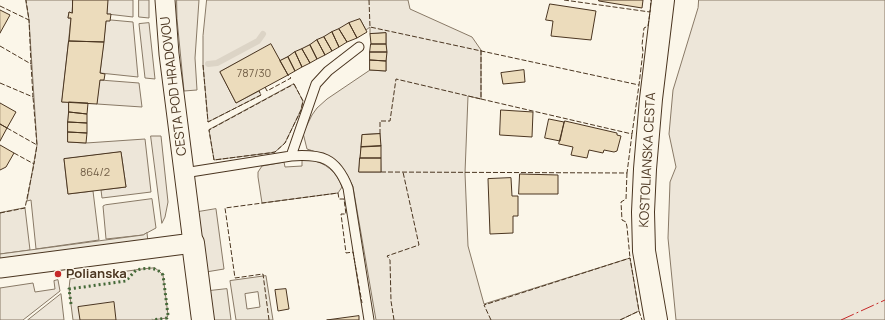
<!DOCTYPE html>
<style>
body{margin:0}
canvas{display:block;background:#fbf6e9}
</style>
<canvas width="885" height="320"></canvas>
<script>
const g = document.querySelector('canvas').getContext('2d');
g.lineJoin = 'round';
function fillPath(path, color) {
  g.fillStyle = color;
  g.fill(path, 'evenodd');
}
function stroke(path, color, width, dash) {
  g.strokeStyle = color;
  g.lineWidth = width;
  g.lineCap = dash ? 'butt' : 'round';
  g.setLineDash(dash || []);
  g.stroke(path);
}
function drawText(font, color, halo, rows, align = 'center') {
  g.font = font + ' Manrope,sans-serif';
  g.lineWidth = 3;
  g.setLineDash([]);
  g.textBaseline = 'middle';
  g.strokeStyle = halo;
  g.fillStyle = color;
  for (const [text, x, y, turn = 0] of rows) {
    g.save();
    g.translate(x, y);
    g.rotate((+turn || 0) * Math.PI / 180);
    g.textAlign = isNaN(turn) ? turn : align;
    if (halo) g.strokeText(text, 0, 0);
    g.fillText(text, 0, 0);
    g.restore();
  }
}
const green = new Path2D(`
 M 26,0 L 73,0 L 72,13 L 69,12 L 68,18 L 71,18 L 62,102 L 69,102 L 68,142 L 86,143 L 145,139 L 151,192 L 102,198 L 101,190 L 126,187 L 121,152 L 64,159 L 68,194 L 93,191 L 99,240 L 36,249 L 31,200 L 27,201 L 37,145 L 29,20 Z
 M 108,0 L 133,0 L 133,17 L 107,14 Z
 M 139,0 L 149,0 L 149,18 L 139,17 Z
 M 177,0 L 199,0 L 195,58 L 197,90 L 184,91 L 177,19 Z
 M 207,0 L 408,0 L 410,9 L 472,37 L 481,50 L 481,99 L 468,96 L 465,173 L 468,246 L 484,304 L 630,258 L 639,311 L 620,320 L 376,320 L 353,187 C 343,163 332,157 307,149 L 303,133 L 312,115 L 317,108 L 327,99 L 370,70 L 386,71 L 386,33 L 370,34 L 370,27 L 366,30 L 360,19 L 280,61 L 271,45 L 220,72 L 236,103 L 259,91 L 261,95 L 208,122 L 203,65 L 203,36 ZM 380,134 L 381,172 L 359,172 L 362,135 Z
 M 699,0 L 885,0 L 885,320 L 676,320 L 668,238 L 670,182 L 676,167 L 669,134 L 673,90 L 698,8 Z
 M 111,20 L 133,22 L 138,77 L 100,73 L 106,21 Z
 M 149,23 L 155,79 L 145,78 L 139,24 Z
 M 100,80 L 139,83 L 142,107 L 97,104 Z
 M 294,84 L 303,101 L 301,110 L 285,143 L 275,152 L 269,153 L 214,160 L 209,130 Z
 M 151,136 L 161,136 L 168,202 L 165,217 L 162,223 Z
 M 310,160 C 325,162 337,172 342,187 L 338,193 L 262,203 L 258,177 L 258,172 L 262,166 L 284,162 L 285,167 L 302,166 L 302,161 Z
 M 152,199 L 156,228 L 143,235 L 106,239 L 103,206 L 105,205 Z
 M 25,208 L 30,250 L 0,254 L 0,213 Z
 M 216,209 L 224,269 L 206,272 L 198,212 Z
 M 155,268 L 160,272 L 163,275 L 168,315 L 167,318 L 152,320 L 73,320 L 69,289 L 70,279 L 142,269 Z
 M 58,280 L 60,291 L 23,320 L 0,320 L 0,288 L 33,283 L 35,292 L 55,289 L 54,281 Z
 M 61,294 L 64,320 L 28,320 Z`);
fillPath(green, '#ede6d9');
stroke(green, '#887966', 1);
const parking = new Path2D(`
 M 147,233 L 148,242 L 0,261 L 0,254 L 143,235 Z
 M 266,276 L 273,320 L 236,320 L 230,281 ZM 258,292 L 260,307 L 247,309 L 245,294 Z
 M 227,289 L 231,320 L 213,320 L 209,291 Z`);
fillPath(parking, '#ede7d9');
stroke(parking, '#887966', 1);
stroke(new Path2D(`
 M 208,64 L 217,63 L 258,41 L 263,34`), '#dcd4c6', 6);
const building = new Path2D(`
 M 73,0 L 108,0 L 107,14 L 111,14 L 110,21 L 106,21 L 104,42 L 69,41 L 71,18 L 68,18 L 69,12 L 72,13 Z
 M 599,0 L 643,0 L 642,8 L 599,1 Z
 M 550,4 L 596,11 L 591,40 L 551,36 L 553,21 L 546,20 Z
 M 0,10 L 10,15 L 0,33 Z
 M 360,19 L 367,32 L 357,38 L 349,23 Z
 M 349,23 L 357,38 L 347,42 L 339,29 Z
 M 339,29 L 347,42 L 339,47 L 332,32 Z
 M 332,32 L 339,47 L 332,51 L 324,37 Z
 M 386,33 L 386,44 L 371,44 L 370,34 Z
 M 324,37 L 332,51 L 325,55 L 317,40 Z
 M 317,40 L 325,55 L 317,59 L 310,45 Z
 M 69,41 L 104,42 L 100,73 L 105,74 L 104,80 L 100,80 L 97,104 L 62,102 Z
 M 271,44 L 288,75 L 236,103 L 220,72 Z
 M 371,44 L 386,44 L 387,52 L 370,52 Z
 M 310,45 L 317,59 L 310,63 L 302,49 Z
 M 302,49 L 310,63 L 302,67 L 295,52 Z
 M 295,52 L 302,67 L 295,71 L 288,57 Z
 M 370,52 L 387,52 L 386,61 L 370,60 Z
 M 288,57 L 295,71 L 288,75 L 280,61 Z
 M 370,60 L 386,61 L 386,71 L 370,70 Z
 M 524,70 L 525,82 L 503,84 L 501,73 Z
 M 69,102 L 88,103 L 87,114 L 69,112 Z
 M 0,103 L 16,112 L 7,128 L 0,124 Z
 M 501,110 L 533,112 L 532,137 L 500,135 Z
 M 69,112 L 87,114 L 87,123 L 68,122 Z
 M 549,119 L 564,122 L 560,141 L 545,138 Z
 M 565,121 L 617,133 L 617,135 L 621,136 L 617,151 L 614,152 L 604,150 L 603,153 L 589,150 L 587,158 L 571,155 L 573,147 L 559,144 Z
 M 68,122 L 87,123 L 87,133 L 68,132 Z
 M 0,124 L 7,128 L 0,141 Z
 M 68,132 L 87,133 L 86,143 L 68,142 Z
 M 380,134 L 381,146 L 361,147 L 362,135 Z
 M 0,145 L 14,153 L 6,167 L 0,170 Z
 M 381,146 L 381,158 L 360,158 L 361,147 Z
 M 121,152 L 126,187 L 68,194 L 64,159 Z
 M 360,158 L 381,158 L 381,172 L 359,172 Z
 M 520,174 L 558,175 L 558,194 L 519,194 Z
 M 511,178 L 512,196 L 518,196 L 518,216 L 513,216 L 513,233 L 490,234 L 488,179 Z
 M 286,289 L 289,309 L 278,311 L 275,290 Z
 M 114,302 L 116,320 L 80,320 L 78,307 Z
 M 359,316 L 359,320 L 327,320 Z`);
fillPath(building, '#ecdcbc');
stroke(building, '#4a3520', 1);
const lane = new Path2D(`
 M 291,156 C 321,154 336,157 348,188 L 369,320
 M 184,173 L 291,156 L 316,84 L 328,71 L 359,47`);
const street = new Path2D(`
 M 0,268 L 193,243 L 169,54 L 165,0`);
const secondary = new Path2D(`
 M 193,243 L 203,320
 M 656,320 L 644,251 L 643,212 L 645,169 L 651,99 L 663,0`);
stroke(lane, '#4a3520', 11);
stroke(street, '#4a3520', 21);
stroke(secondary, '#4a3520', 24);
stroke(lane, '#fbf6e9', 9);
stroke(street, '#fbf6e9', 19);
stroke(secondary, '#fbf6e9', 22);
stroke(new Path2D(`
 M 71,304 L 69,289 L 126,281 L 136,270 C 146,268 156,266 163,275 L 168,315 L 167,318 L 152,320`), '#436837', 3, [2, 3]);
stroke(new Path2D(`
 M 369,0 L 370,27 L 639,85 L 643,51 L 642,45 L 644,28 L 648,26 L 650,12
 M 564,0 L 650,12 L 651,0
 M 0,6 L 29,20 L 26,0
 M 0,46 L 31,64 L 29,20
 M 481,50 L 481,99 L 632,134 L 639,85
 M 203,65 L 208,122 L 261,95 L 259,91
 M 0,83 L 33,97 L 31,64
 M 294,84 L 303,101 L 301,110 L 285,143 L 275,152 L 269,153 L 214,160 L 209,130 Z
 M 265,87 L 267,91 L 291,78 L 288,75
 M 7,128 L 37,145 L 33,97
 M 380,134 L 380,121 L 390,121 L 396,79 L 481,99
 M 14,153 L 34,164 L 37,145
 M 381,172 L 627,173 L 632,134
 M 627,173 L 626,199 L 621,202 L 622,220 L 626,222 L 627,227 L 630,258
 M 0,213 L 25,208 L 34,164
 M 269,320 L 263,274 L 235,278 L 225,208 L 338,193 L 339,199 L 344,199 L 346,214 L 341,214 L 346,253 L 353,252 L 362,303
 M 394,320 L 391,301 L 390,260 L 387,256 L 419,245 L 403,172
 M 491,320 L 484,305 L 630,258 L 639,311
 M 620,320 L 639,311 L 642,320`), '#4a3520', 1, [5, 2]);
stroke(new Path2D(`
 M 841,320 L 885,300`), '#c62828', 1, [14, 3, 2, 3]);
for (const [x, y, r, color] of [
 [58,274,4,"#c62828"]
]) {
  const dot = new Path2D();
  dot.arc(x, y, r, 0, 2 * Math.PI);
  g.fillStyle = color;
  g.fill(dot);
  stroke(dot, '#fbf6e9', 1.5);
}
drawText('11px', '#725f47', null, [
 ["787/30",254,74],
 ["864/2",95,173]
]);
drawText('13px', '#4a3520', '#fbf6e9', [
 ["CESTA POD HRADOVOU",174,86,-97],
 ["KOSTOLIANSKA CESTA",648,160,-87]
]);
drawText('bold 13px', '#4a3520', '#fbf6e9', [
 ["Polianska",66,274]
], 'left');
</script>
